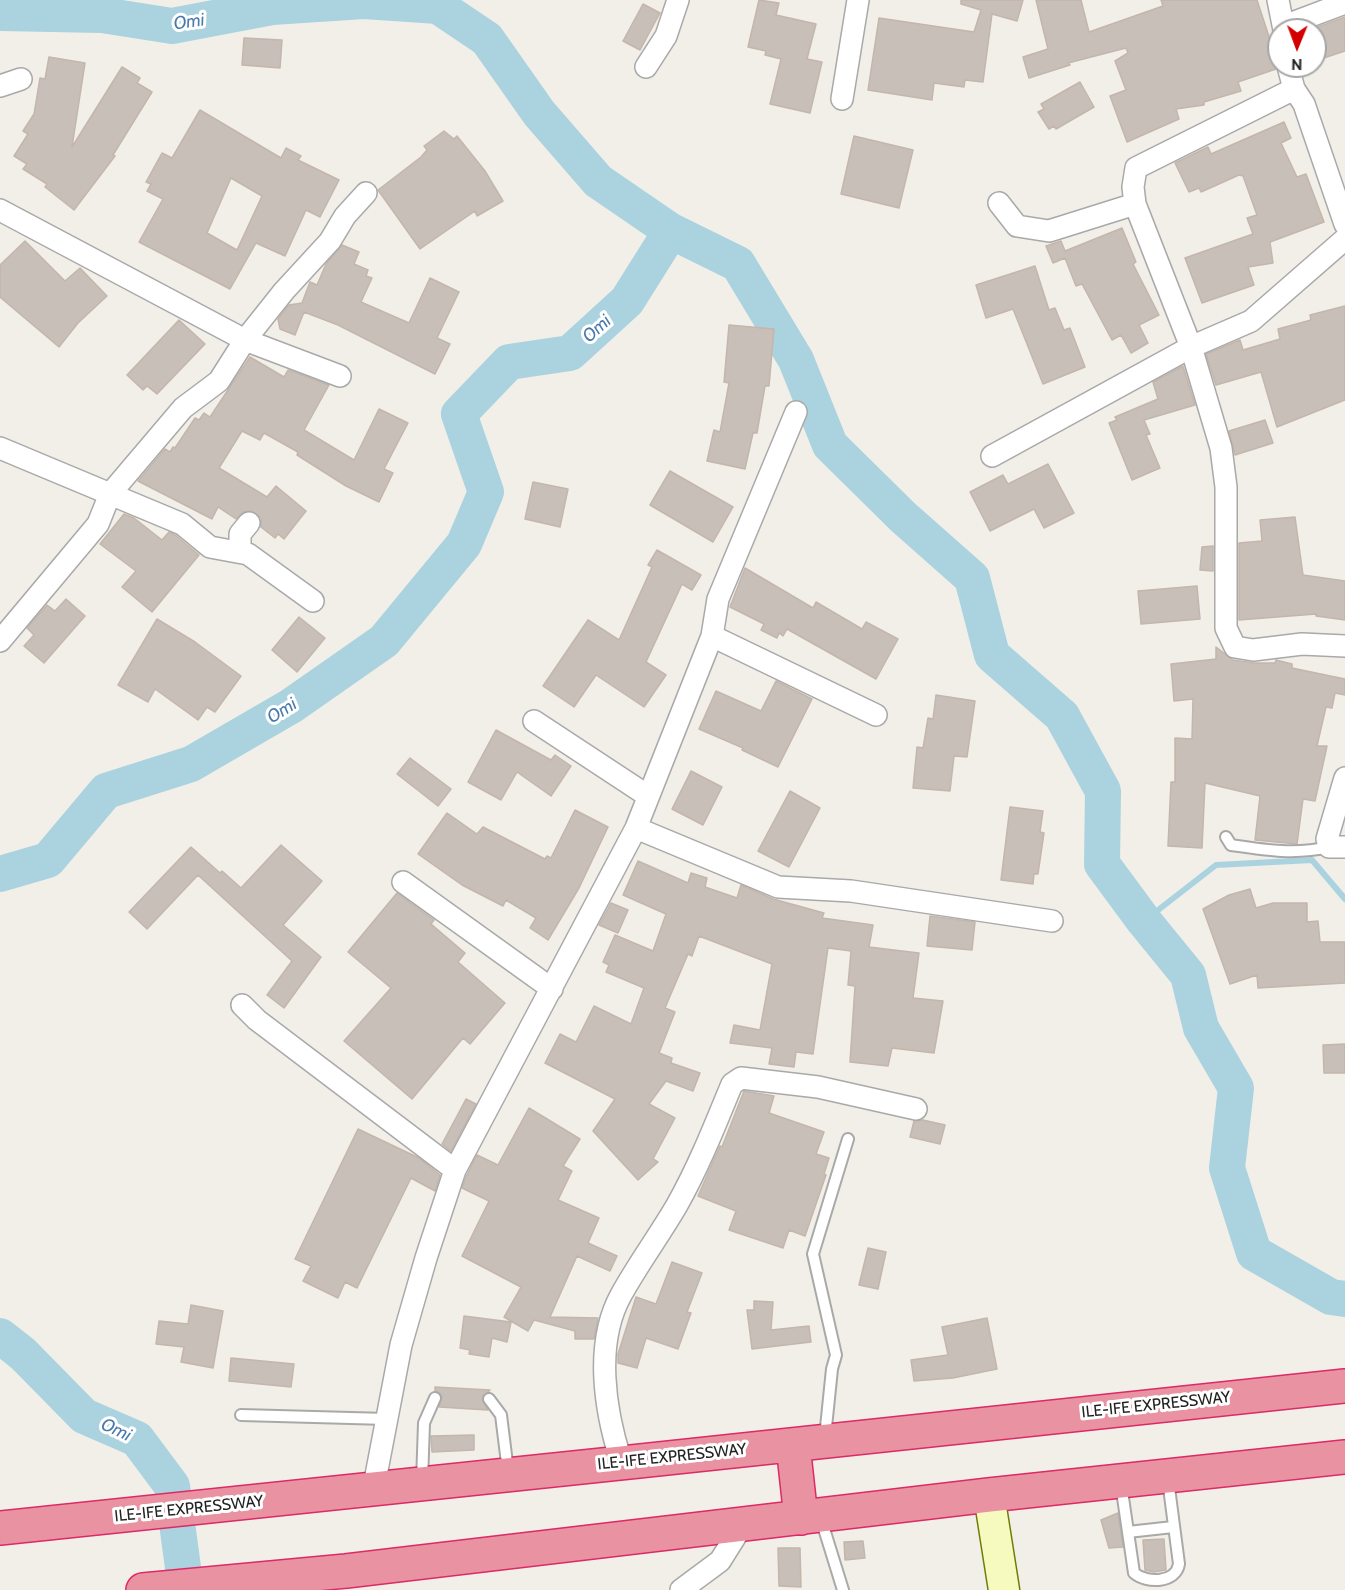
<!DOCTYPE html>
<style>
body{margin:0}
#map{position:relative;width:1345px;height:1590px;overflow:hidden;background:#f2efe9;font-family:Cabin,sans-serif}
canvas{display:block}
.north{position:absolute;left:1267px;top:18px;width:60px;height:60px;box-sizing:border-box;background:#fff;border:2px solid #a7a7a7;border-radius:50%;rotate:181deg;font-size:16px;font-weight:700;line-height:24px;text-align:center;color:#222}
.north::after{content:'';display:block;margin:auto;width:21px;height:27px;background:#d40000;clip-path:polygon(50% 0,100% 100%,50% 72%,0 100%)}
</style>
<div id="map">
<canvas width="1345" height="1590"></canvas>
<div class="north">N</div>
</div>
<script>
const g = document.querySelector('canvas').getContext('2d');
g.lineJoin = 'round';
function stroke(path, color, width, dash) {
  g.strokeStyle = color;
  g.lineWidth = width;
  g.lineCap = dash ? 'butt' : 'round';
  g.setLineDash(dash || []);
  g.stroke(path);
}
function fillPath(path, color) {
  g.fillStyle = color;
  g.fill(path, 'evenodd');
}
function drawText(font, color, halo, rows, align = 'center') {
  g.font = font + ' Cabin,sans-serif';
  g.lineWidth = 6;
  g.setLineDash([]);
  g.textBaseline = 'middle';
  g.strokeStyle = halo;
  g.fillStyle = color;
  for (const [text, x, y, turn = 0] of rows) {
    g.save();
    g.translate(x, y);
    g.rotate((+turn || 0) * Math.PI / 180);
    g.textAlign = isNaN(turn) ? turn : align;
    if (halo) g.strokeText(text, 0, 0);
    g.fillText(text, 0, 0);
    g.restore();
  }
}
stroke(new Path2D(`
 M 1144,921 L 1216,865 L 1312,860 L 1345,899`), '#aad3df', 6);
stroke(new Path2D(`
 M 0,13 L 102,15 L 172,26 L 272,7 L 364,1 L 438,6 L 487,39 L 539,113 L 598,181 L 671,231 L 738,264 L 796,360 L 830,445 L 903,517 L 972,578 L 992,655 L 1062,716 L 1103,791 L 1102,864 L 1144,921 L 1188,975 L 1201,1028 L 1236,1088 L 1227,1168 L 1254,1253 L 1331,1297 L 1345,1299
 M 0,874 L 48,860 L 106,791 L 191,764 L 291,706 L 384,641 L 464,544 L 486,492 L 459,414 L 509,362 L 570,353 L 627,301 L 671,231
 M 0,1336 L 23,1354 L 84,1416 L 137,1439 L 172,1486 L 186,1590`), '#aad3df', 36);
const building = new Path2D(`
 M 759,0 L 779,3 L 776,15 L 816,24 L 807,59 L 822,62 L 810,113 L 770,104 L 781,59 L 765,55 L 766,51 L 748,47 Z
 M 961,0 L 1023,0 L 1017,21 L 992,14 L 983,82 L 965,80 L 964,87 L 934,83 L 932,100 L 868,90 L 879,18 L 974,32 L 981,10 L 961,4 Z
 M 1036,0 L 1081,0 L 1089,32 L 1163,6 L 1161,0 L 1257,0 L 1277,61 L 1276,69 L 1238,82 L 1241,91 L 1204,102 L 1204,105 L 1176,109 L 1179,119 L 1127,142 L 1110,96 L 1126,90 L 1115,61 L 1128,53 L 1126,48 L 1068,63 L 1070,65 L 1029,78 L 1023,57 L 1048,49 Z
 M 643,4 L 660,13 L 640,50 L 623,41 Z
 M 1345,17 L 1345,51 L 1315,61 L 1315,30 L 1310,30 Z
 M 244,38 L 282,40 L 280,68 L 242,65 Z
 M 49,57 L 85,63 L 72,147 L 122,67 L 140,78 L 137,83 L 152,92 L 113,155 L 115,156 L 74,210 L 45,187 L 47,184 L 23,169 L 27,164 L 14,156 L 28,134 L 23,131 L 34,114 L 40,78 L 45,79 Z
 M 1080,82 L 1094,107 L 1056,129 L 1054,126 L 1049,129 L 1038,112 L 1044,109 L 1041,104 Z
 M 200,110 L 281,158 L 286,148 L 301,156 L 298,160 L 339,180 L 320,217 L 306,210 L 285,256 L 256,243 L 230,289 L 139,242 L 163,199 L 147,191 L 151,184 L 146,182 L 162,153 L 172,158 ZM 231,178 L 262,196 L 237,250 L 207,233 Z
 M 1284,122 L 1291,138 L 1281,143 L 1297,177 L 1306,174 L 1324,222 L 1270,242 L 1273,263 L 1248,267 L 1254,285 L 1202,303 L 1185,258 L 1253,234 L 1247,218 L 1257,215 L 1243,176 L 1239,175 L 1201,192 L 1199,188 L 1189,192 L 1175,163 L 1208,147 L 1211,154 Z
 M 444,131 L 454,139 L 457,136 L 485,171 L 503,201 L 477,216 L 475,211 L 420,249 L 378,190 L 421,157 L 427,150 L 424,146 Z
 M 854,136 L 913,150 L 899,208 L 841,194 Z
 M 1122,228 L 1136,262 L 1133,264 L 1159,315 L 1139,325 L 1148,343 L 1131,353 L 1121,335 L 1112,340 L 1082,284 L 1076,286 L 1065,258 L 1053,263 L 1046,246 L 1061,241 L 1065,251 Z
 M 25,241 L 65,281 L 80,268 L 107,296 L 78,323 L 59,347 L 0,297 L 0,265 Z
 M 342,245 L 359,252 L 354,264 L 368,270 L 366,276 L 372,278 L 361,302 L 409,323 L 430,278 L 459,292 L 437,338 L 450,344 L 435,374 L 338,325 L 304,312 L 295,335 L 280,329 L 278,319 L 289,305 L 302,303 L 310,282 L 317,285 L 326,264 Z
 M 1035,266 L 1049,310 L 1055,308 L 1064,330 L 1070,328 L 1085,367 L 1043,384 L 1013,309 L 986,318 L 976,285 Z
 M 1345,306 L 1345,400 L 1277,427 L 1261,372 L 1216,385 L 1206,354 L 1240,340 L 1243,350 L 1280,339 L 1278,329 L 1311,320 L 1310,315 Z
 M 179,320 L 205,344 L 157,394 L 147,386 L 143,390 L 127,375 Z
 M 729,325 L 774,329 L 769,386 L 765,386 L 757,433 L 753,433 L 745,469 L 707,461 L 714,430 L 720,432 L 729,383 L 724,382 Z
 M 250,357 L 284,377 L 288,370 L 329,385 L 304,430 L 354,460 L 379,409 L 408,423 L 384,469 L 393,473 L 379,502 L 346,486 L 297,455 L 298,452 L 264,433 L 260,440 L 242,431 L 219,468 L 267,497 L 276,486 L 306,511 L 284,539 L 278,534 L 275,538 L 261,527 L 261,518 L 252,511 L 243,512 L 236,519 L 218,507 L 212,519 L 138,481 L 165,449 L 170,452 L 173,447 L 175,448 L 195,418 L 199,420 L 204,413 L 210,417 Z
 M 1183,366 L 1195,405 L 1144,420 L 1150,434 L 1146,435 L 1160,468 L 1132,480 L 1109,423 L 1117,420 L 1115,417 L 1158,399 L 1153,382 Z
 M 1265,420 L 1273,443 L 1235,455 L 1229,431 Z
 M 1048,464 L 1074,513 L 1044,528 L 1034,509 L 990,531 L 970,492 L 1003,475 L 1008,484 Z
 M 670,471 L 733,507 L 713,542 L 650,505 Z
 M 533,482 L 568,489 L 560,527 L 525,519 Z
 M 124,514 L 134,518 L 162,540 L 169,532 L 175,535 L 199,555 L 152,612 L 122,587 L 136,571 L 100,544 Z
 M 1295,517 L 1303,575 L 1345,581 L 1345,620 L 1316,616 L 1316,614 L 1239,620 L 1239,543 L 1262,541 L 1260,520 Z
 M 1213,546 L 1213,571 L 1200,570 L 1202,547 Z
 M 657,550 L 701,575 L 692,590 L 682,584 L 646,662 L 666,675 L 644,707 L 596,675 L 574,707 L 543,686 L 588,620 L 619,640 L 652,567 L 648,565 Z
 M 745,568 L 813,608 L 816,602 L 862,629 L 866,622 L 898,639 L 876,679 L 787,629 L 783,636 L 779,633 L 777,638 L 761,630 L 764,624 L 730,607 Z
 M 1197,586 L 1200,619 L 1141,624 L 1138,591 Z
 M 66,599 L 85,616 L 44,663 L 24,646 L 34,635 L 27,628 L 47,605 L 55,611 Z
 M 299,617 L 325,638 L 297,672 L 272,650 Z
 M 157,619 L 195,642 L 241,676 L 215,712 L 207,707 L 198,720 L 155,689 L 148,702 L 118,685 Z
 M 1216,647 L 1233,660 L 1254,663 L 1275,663 L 1276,660 L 1292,664 L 1292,668 L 1345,679 L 1345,695 L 1335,693 L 1332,708 L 1326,707 L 1317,746 L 1327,746 L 1315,801 L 1303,799 L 1297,844 L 1255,840 L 1260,796 L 1205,783 L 1202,848 L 1168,846 L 1171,782 L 1175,782 L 1175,738 L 1192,739 L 1193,699 L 1174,701 L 1171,664 L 1216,659 Z
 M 776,681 L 812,699 L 778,767 L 742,750 L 743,748 L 699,729 L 716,691 L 761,711 Z
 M 936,695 L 975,701 L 967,757 L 954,756 L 950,791 L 913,788 L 917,747 L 923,748 L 928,718 L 933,719 Z
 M 496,730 L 551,760 L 555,755 L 571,766 L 551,796 L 517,772 L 501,800 L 468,782 Z
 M 410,758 L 451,789 L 438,806 L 397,774 Z
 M 691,771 L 722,787 L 703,825 L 672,809 Z
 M 790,791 L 820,808 L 789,867 L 758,851 Z
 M 1010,807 L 1043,811 L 1040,832 L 1044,833 L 1038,874 L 1034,874 L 1033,884 L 1001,880 Z
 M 575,810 L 608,827 L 579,888 L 548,940 L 530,928 L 536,918 L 506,900 L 503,906 L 462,885 L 418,854 L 447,813 L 477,834 L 483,827 L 545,859 L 547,856 L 551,858 Z
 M 281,845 L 322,881 L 283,925 L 321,957 L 284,1008 L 267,995 L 292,961 L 198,875 L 147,929 L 129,912 L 191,847 L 220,873 L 222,871 L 241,888 Z
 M 638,861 L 688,883 L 691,873 L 707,878 L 705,887 L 737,898 L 741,885 L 773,899 L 824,913 L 822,918 L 873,925 L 869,947 L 919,953 L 913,998 L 943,1001 L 934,1053 L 892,1048 L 888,1066 L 850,1062 L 855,986 L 848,985 L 851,951 L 828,948 L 813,1054 L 796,1052 L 794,1067 L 769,1064 L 772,1048 L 730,1043 L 734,1025 L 760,1030 L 772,964 L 699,936 L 692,956 L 688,954 L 665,1008 L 675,1012 L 659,1053 L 672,1058 L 671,1063 L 700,1073 L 693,1091 L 666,1081 L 649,1104 L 675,1118 L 653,1159 L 658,1162 L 638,1180 L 593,1131 L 615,1099 L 545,1063 L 560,1034 L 576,1042 L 594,1006 L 631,1024 L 644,988 L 606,972 L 609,965 L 603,962 L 615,935 L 653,951 L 666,914 L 623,895 Z
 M 1250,889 L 1256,908 L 1273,903 L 1307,903 L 1307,922 L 1318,921 L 1320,942 L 1345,942 L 1345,983 L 1258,988 L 1257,975 L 1230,984 L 1203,909 L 1229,895 Z
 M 397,893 L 434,920 L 431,924 L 465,953 L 458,962 L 505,1003 L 470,1044 L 463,1038 L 412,1099 L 344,1041 L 391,988 L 348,952 Z
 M 611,903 L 628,910 L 618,933 L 599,925 Z
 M 930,916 L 975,922 L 972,950 L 927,946 Z
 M 1345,1044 L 1345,1073 L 1324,1073 L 1323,1045 Z
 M 744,1091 L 774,1096 L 769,1113 L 824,1132 L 816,1154 L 829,1158 L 824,1174 L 826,1175 L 805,1236 L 789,1230 L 783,1248 L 729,1230 L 736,1211 L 698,1196 L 720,1146 L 722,1147 Z
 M 466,1099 L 476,1104 L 451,1151 L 442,1144 Z
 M 529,1108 L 580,1139 L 563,1166 L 572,1171 L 558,1200 L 599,1218 L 588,1243 L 617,1256 L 610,1271 L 577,1256 L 550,1317 L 598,1318 L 594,1339 L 575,1339 L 575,1331 L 534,1320 L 528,1331 L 504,1317 L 521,1287 L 462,1256 L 489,1201 L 462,1188 L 467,1175 L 477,1155 L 498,1165 Z
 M 923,1120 L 945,1125 L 940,1144 L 910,1137 L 914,1121 Z
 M 358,1129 L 419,1158 L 440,1175 L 435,1191 L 411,1178 L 357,1288 L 345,1282 L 338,1298 L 303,1281 L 311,1266 L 295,1259 Z
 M 868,1248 L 886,1252 L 878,1289 L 859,1285 Z
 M 672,1262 L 702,1273 L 687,1312 L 691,1313 L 678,1349 L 646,1338 L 637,1368 L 618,1363 L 618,1354 L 636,1297 L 656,1304 Z
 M 754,1301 L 773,1302 L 771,1330 L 809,1326 L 811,1342 L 752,1349 L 747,1310 L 754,1310 Z
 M 191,1305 L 223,1311 L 213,1368 L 181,1362 L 184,1347 L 156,1344 L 159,1321 L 188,1324 Z
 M 464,1316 L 511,1322 L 507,1342 L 492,1338 L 489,1357 L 469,1354 L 470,1350 L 460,1348 Z
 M 987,1318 L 997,1369 L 953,1378 L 914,1381 L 911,1360 L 948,1355 L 942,1327 Z
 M 231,1358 L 294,1364 L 291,1387 L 229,1381 Z
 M 435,1387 L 490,1390 L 482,1399 L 488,1410 L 439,1407 L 442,1397 L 435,1391 Z
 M 474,1435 L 474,1450 L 432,1452 L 431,1436 Z
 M 1118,1513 L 1123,1547 L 1109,1548 L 1101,1520 Z
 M 1164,1539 L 1166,1570 L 1154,1572 L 1145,1570 L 1143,1540 Z
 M 863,1541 L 865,1558 L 845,1560 L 844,1542 Z
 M 778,1548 L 800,1548 L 801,1587 L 779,1586 Z`);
fillPath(building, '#c7bfb8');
stroke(building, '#c4b6ab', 1.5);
const lane = new Path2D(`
 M 1226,837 L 1231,845 C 1265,850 1295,855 1329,847
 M 489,1399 L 501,1415 L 508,1471
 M 241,1415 L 387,1419
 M 825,1437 L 832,1369 L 836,1355 L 813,1254 L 848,1139
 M 422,1482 L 424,1423 L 435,1398
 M 1121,1484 L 1134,1573 C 1147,1584 1176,1583 1179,1564 L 1168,1480
 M 821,1519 L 843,1590
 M 1128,1532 L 1173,1527`);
const street = new Path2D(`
 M 1278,0 L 1284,30
 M 1284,26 L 1345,3
 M 1288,66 L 1294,89 L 1304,104 L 1345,224
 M 646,67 L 666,36 L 678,0
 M 0,86 L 21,79
 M 842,99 L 858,0
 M 999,203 L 1017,226 L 1049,231 L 1135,204 L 1133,187 L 1136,168 L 1294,89
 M 1135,204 L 1191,347 L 1221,448 L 1226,487 L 1226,628 L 1235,647 L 1253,650 L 1302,644 L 1345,646
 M 0,210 L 245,340 L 340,376
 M 0,448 L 182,524 L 210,547 L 248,554 L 313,601
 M 992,456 L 1191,347 L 1251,321 L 1345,239
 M 240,552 L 240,534 L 249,523
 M 712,636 L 876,715
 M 0,641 L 98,524 L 110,494 L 183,408 L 219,381 L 245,340 L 284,291 L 330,241 L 345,216 L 366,193
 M 534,721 L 648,796
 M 1345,778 L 1327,839 L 1329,847 L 1345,847
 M 636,828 L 778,887 L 851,891 L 1052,921
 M 403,882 L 552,989
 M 242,1005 L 257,1020 L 455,1170
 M 621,1461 C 605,1411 594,1344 621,1295 C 638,1264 659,1236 677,1205 C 699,1166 715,1125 732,1084 L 741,1078 L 818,1087 L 916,1109
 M 373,1491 L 401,1345 L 426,1258 L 455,1170 L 636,828 L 712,636 L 718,599 L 796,412
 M 681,1590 L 720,1561 L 742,1526`);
const secondary = new Path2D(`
 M 989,1495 L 1004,1590`);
const highway = new Path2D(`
 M 793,1445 L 801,1518
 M 0,1528 C 449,1484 896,1431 1345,1386
 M 143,1590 L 346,1571 L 989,1495 L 1345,1457`);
stroke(lane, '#a9a9a9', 14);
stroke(street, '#a9a9a9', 24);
stroke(secondary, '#707d05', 33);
stroke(highway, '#dc2a67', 36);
stroke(lane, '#fff', 10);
stroke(street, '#fff', 21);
stroke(secondary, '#f7fabf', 30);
stroke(highway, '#e892a2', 33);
drawText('16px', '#222', '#fff', [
 ["ILE-IFE EXPRESSWAY",1156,1405,-6],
 ["ILE-IFE EXPRESSWAY",672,1457,-6],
 ["ILE-IFE EXPRESSWAY",189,1509,-6]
]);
drawText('italic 18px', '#4a7aab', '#fff', [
 ["Omi",189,22,-8],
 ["Omi",597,329,-42],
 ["Omi",282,711,-32],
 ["Omi",116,1430,25]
]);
</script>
